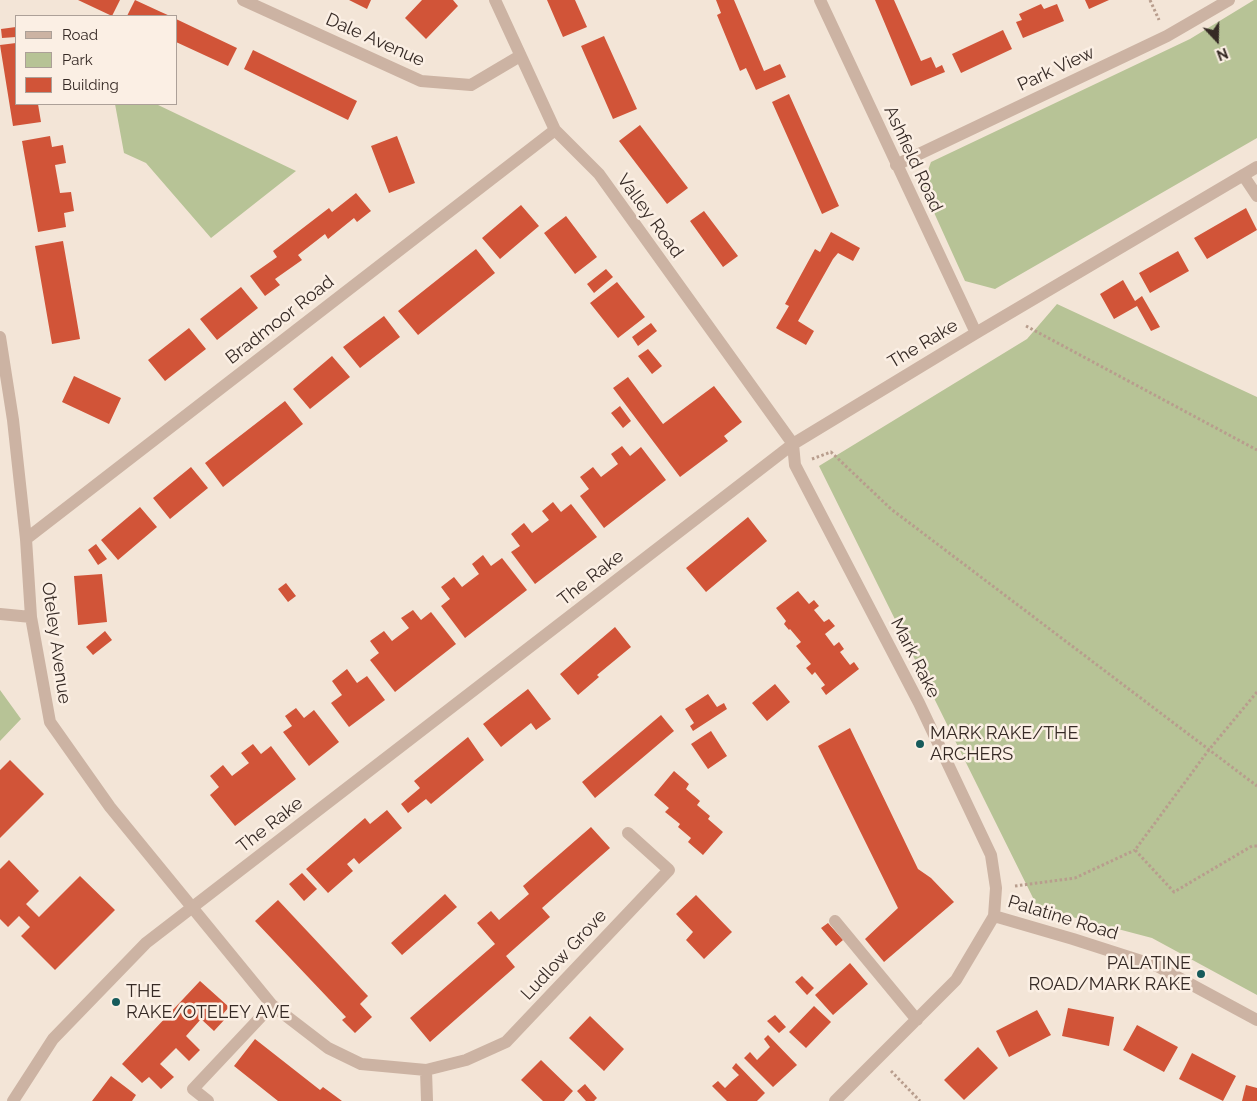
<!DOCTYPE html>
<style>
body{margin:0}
#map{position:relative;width:1257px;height:1101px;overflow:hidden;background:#f3e5d7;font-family:Raleway,sans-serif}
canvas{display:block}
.legend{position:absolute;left:15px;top:15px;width:162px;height:90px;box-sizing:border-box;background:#fbefe4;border:1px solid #aca098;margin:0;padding:6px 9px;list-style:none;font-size:15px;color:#362a25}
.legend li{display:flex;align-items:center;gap:10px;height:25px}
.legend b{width:25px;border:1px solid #aca098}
.north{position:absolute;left:1192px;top:15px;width:50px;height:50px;-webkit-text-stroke:4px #fbefe4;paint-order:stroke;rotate:159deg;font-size:14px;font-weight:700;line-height:20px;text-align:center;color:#362a25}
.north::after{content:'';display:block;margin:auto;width:18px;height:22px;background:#362a25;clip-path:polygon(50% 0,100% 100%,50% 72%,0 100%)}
</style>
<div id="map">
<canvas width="1257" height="1101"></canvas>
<ul class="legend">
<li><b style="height:6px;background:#ccb3a3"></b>Road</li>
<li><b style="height:14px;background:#b7c396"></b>Park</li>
<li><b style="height:14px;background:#d15438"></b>Building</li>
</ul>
<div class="north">N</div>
</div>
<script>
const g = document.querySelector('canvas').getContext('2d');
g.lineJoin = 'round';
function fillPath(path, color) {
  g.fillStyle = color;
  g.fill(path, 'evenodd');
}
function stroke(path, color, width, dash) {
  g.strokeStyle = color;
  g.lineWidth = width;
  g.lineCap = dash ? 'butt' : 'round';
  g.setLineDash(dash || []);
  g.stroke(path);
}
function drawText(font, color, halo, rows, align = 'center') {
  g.font = font + ' Raleway,sans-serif';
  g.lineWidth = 5;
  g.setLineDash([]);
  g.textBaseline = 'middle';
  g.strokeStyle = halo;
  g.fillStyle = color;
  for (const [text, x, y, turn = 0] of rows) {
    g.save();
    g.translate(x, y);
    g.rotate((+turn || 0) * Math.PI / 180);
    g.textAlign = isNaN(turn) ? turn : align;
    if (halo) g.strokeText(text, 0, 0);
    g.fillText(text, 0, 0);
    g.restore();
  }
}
fillPath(new Path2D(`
 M 1254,0 L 1257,0 L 1257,138 L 995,289 L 965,281 L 922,186 L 931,162 L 1190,39 Z
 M 115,104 L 156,104 L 296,171 L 211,238 L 146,163 L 124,153 Z
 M 1057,304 L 1257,397 L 1257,995 L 1152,938 L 1038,908 L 819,466 L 1027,339 Z
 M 0,690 L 21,719 L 0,741 Z`), '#b7c396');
fillPath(new Path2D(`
 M 78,0 L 120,0 L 112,16 Z
 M 135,0 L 161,12 L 170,16 L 127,16 Z
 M 349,0 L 371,0 L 367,9 Z
 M 422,0 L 453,0 L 458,6 L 426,39 L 405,18 Z
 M 547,0 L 575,0 L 587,27 L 563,37 Z
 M 716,0 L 734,0 L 764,71 L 780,64 L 786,77 L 756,90 L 746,68 L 740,71 L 717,15 L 721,13 Z
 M 875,0 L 894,0 L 921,61 L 931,57 L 936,68 L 942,65 L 945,72 L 911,86 Z
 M 1085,0 L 1109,0 L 1089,9 Z
 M 1041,4 L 1044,9 L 1057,4 L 1064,21 L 1023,38 L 1016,22 L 1022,20 L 1019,14 Z
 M 176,19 L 237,48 L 228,66 L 176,42 Z
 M 16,27 L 16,37 L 2,38 L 1,29 Z
 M 1003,30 L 1012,49 L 961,73 L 952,54 Z
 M 604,36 L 637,109 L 613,119 L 581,46 Z
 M 16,43 L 16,104 L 38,104 L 41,122 L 13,126 L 0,45 Z
 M 253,50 L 357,101 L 348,120 L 244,69 Z
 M 789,94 L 839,206 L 822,214 L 772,102 Z
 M 640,125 L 688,188 L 667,204 L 619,141 Z
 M 50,136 L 52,147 L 63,145 L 66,163 L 55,165 L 60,193 L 71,192 L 74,211 L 64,213 L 66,227 L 38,232 L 22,141 Z
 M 397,136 L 415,183 L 389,193 L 371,146 Z
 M 356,193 L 371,211 L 357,222 L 354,218 L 328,239 L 325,234 L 298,255 L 302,260 L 275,279 L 280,285 L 265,296 L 250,276 L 277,257 L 273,251 L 329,208 L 332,212 Z
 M 521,205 L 539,226 L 500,259 L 482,238 Z
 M 1246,208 L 1257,230 L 1207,259 L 1194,238 Z
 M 704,211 L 738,256 L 723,267 L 690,221 Z
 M 566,216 L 597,257 L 575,274 L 544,233 Z
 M 831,232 L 860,248 L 853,261 L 838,253 L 833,259 L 798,321 L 814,331 L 806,345 L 776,328 L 789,306 L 785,304 L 815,249 L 820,252 Z
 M 63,241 L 80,339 L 52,344 L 35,246 Z
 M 476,249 L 495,273 L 418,335 L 398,311 Z
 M 1178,251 L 1189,271 L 1150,293 L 1139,273 Z
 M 606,269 L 613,277 L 594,293 L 587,284 Z
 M 1123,280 L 1135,301 L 1142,296 L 1160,327 L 1151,331 L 1137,306 L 1114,319 L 1100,294 Z
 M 617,282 L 645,317 L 618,338 L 590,303 Z
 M 241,287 L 258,308 L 217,340 L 200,319 Z
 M 384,316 L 400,337 L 360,368 L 343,347 Z
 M 651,323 L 657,331 L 638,346 L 632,337 Z
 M 189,328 L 206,349 L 165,381 L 148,360 Z
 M 648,349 L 662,366 L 652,374 L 638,356 Z
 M 332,356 L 350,377 L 310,409 L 293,389 Z
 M 74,376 L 121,398 L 109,424 L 62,402 Z
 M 628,377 L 663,424 L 714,386 L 742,422 L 724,436 L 728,441 L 680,477 L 613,388 Z
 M 285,401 L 303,424 L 223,487 L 205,463 Z
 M 620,406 L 631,421 L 623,428 L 611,413 Z
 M 622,446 L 630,456 L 641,447 L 666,480 L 604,528 L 580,496 L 589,489 L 580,477 L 593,467 L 601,477 L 618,464 L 611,454 Z
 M 191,467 L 208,488 L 170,519 L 153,498 Z
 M 553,502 L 561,512 L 571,504 L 597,537 L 535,584 L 511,552 L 520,546 L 511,534 L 524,523 L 532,533 L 549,520 L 542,511 Z
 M 140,507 L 157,527 L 118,560 L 101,540 Z
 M 748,517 L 767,541 L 706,592 L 686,568 Z
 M 96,544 L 107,559 L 98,565 L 88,550 Z
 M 483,555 L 491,566 L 502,558 L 527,590 L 465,638 L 441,606 L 450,599 L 441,587 L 454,577 L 462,587 L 479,574 L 472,564 Z
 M 102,574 L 107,622 L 78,625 L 74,576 Z
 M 286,583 L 296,596 L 288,602 L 278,589 Z
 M 798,591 L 809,604 L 814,600 L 819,606 L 814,610 L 824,622 L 829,619 L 835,626 L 825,634 L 834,646 L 839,642 L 844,649 L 840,652 L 850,665 L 854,662 L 859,669 L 826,695 L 821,688 L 825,685 L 815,672 L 812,675 L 806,668 L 811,664 L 796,646 L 801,642 L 790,629 L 789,630 L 784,624 L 786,621 L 776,608 Z
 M 413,610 L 421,620 L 431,612 L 456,644 L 395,692 L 370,660 L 379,653 L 370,641 L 384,631 L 392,641 L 409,628 L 401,618 Z
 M 615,627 L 631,647 L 597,675 L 599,677 L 578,695 L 560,674 Z
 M 105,631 L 112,640 L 93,655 L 86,647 Z
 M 347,669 L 357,683 L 367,676 L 385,700 L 349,727 L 331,703 L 342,695 L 332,681 Z
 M 775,684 L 790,702 L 767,721 L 752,703 Z
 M 528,689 L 551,719 L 536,730 L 531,723 L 501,747 L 483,724 Z
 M 708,694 L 717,707 L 724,703 L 727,709 L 693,731 L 690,726 L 694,723 L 685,709 Z
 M 296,708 L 304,718 L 314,710 L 339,742 L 309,766 L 283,732 L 292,726 L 285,716 Z
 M 661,715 L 674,731 L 595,798 L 582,782 Z
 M 850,728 L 918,869 L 931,878 L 954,902 L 884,962 L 865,939 L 898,908 L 818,746 Z
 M 711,731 L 727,756 L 708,769 L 691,744 Z
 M 468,737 L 484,760 L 431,804 L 426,799 L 408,813 L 401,804 L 420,788 L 414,781 Z
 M 253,744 L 261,754 L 271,746 L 296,779 L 235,826 L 210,795 L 219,787 L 210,776 L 223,765 L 232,776 L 249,763 L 241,753 Z
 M 10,760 L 44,794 L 0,838 L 0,770 Z
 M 674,771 L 689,784 L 686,789 L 700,801 L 697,805 L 710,816 L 708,819 L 723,832 L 703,855 L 688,842 L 691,838 L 678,827 L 680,824 L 665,812 L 669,808 L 654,795 Z
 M 387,810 L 402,828 L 359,864 L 354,858 L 347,864 L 353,871 L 328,893 L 306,869 L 365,818 L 370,824 Z
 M 591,827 L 610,848 L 542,908 L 550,917 L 506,956 L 515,967 L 430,1042 L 410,1018 L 495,944 L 477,923 L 491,911 L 499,920 L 529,894 L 523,886 Z
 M 9,860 L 39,891 L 26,904 L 39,917 L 80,876 L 115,910 L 55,970 L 21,936 L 30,927 L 19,916 L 8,927 L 0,919 L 0,869 Z
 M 302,873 L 317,889 L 304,901 L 289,884 Z
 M 445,894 L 457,907 L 402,955 L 391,943 Z
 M 696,895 L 732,932 L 704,959 L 686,940 L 693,932 L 676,914 Z
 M 278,900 L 368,996 L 360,1004 L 372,1017 L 355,1033 L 342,1020 L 346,1017 L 255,921 Z
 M 828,923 L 843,940 L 836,946 L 821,928 Z
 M 850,963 L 868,984 L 833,1015 L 815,995 Z
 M 802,976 L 814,988 L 807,995 L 795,982 Z
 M 200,981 L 229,1007 L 223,1014 L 226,1018 L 214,1031 L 201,1019 L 186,1036 L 200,1050 L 189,1061 L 176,1048 L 160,1064 L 174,1077 L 161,1089 L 149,1077 L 142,1083 L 122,1064 Z
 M 814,1006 L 831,1022 L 806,1048 L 789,1032 Z
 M 1068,1008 L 1114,1017 L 1109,1046 L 1062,1036 Z
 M 1037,1010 L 1051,1035 L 1009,1057 L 996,1031 Z
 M 775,1015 L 786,1027 L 779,1033 L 767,1021 Z
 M 590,1016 L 624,1049 L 604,1071 L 569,1038 Z
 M 1137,1025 L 1178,1047 L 1164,1072 L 1123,1050 Z
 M 768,1035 L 797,1065 L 773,1087 L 744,1058 L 750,1052 L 757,1060 L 770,1047 L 764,1039 Z
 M 255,1039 L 320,1090 L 323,1087 L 342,1101 L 278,1101 L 234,1066 Z
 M 978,1047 L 998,1068 L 964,1100 L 944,1080 Z
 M 1192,1053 L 1236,1076 L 1223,1101 L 1179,1079 Z
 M 541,1060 L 573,1091 L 564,1101 L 543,1101 L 521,1080 Z
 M 736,1063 L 765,1093 L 757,1101 L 727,1101 L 712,1086 L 718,1081 L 725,1088 L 732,1081 L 739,1075 L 732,1068 Z
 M 111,1076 L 136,1095 L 132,1101 L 92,1101 Z
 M 585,1084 L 597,1098 L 594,1101 L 586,1101 L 577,1091 Z
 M 1246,1085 L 1257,1088 L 1257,1101 L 1242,1101 Z`), '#d15438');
stroke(new Path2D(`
 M 1150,0 L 1159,20
 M 1026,326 L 1257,450
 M 812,459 L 831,452 L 891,509 L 1257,786
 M 1257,692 L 1208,751 L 1135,850 L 1174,892 L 1252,846 L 1257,846
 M 1015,886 L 1075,878 L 1135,850
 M 891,1071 L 920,1101`), '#b89d8d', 3, [2.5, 2.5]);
stroke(new Path2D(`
 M 243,0 L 421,81 L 471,85 L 520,56
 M 495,0 L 555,130 L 599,174 L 793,444 L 795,465 L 919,703 L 991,855 L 996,888 L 994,916 L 956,980 L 835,1101
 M 820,0 L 976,333
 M 896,165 L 1167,36 L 1229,0
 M 1243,175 L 1257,196
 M 0,337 L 13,420 L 26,539 L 31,617 L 50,722 L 110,807 L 272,1005 L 328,1048 L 361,1064 L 426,1070 L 466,1060 L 506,1042 L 669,870 L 628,833
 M 26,539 L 555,130
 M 0,614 L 31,617
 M 994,916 L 1073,939 L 1157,966 L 1257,1020
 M 835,921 L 917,1020
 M 426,1070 L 427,1101
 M 13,1101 L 53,1039 L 146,943 L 793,444 L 976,333 L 1257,167
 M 208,1101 L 193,1089 L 272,1005`), '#ccb3a3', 12);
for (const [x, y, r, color] of [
 [920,744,5,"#175b5b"],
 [1201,974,5,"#175b5b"],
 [116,1002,5,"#175b5b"]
]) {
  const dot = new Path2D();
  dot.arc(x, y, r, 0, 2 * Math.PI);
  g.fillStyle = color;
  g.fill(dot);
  stroke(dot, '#fbefe4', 2);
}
drawText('18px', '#362a25', '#fbefe4', [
 ["Dale Avenue",375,40,24],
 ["Park View",1056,69,-25],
 ["Ashfield Road",913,159,65],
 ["Valley Road",650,216,54],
 ["Bradmoor Road",280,320,-38],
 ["The Rake",923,344,-31],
 ["The Rake",591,578,-38],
 ["Oteley Avenue",56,643,82],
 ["Mark Rake",915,658,63],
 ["The Rake",270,825,-38],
 ["Palatine Road",1063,918,17],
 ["Ludlow Grove",564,955,-47]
]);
drawText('18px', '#362a25', '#fbefe4', [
 ["MARK RAKE/THE",930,734],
 ["ARCHERS",930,755],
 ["PALATINE",1191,964,"right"],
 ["ROAD/MARK RAKE",1191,985,"right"],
 ["THE",126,992],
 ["RAKE/OTELEY AVE",126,1013]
], 'left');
</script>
